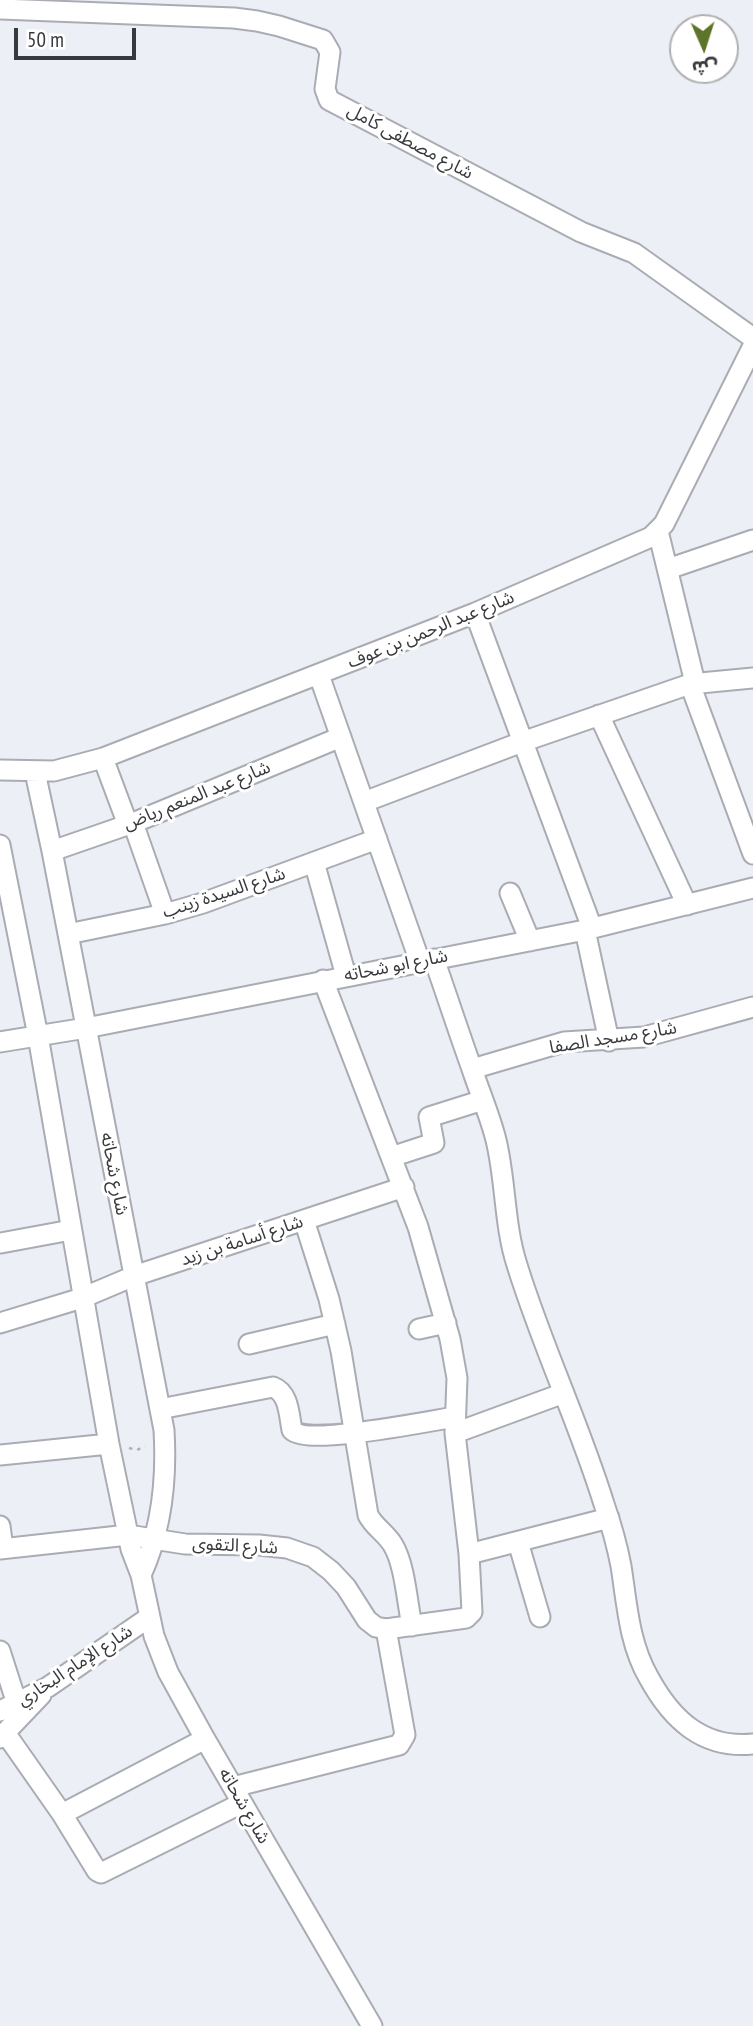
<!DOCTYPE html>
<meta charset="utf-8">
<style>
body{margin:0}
#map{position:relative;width:753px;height:2026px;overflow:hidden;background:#edeff7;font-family:"PT Sans Narrow","Noto Sans Arabic",sans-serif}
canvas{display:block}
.north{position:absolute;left:669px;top:14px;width:70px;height:70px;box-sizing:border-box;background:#fff;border:2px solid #afb0b1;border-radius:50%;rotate:177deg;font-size:19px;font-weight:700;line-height:28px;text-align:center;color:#38393c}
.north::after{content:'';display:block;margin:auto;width:24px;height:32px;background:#5c7528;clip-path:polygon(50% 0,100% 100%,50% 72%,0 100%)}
.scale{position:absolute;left:14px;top:28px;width:122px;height:32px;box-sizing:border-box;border:4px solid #38393c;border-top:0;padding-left:9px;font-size:21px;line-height:24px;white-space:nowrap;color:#38393c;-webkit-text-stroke:5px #fff;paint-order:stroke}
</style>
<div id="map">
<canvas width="753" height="2026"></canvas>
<div class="north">ش</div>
<div class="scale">50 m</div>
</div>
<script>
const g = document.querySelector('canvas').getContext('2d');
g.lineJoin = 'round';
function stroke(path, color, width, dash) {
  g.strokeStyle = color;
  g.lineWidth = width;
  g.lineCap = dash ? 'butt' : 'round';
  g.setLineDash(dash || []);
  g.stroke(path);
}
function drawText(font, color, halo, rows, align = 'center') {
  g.font = font + ' "PT Sans Narrow","Noto Sans Arabic",sans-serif';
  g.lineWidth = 6;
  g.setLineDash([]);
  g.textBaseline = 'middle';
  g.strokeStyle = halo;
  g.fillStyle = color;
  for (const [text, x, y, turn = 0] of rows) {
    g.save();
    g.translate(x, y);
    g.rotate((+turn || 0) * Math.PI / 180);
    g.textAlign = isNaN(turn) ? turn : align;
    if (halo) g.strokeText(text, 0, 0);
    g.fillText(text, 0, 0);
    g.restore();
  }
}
const minor = new Path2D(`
 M 0,9 L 234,18 L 257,21 L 279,26 L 323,40 L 330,52 L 325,89 L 329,100 L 581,232 L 634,253 L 753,338
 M 658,531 L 695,683
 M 668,569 L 753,540
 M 475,613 L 592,928
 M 319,675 L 420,962
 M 690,684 L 753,854
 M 599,715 L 687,905
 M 103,758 L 128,825
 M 0,770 L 54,771 L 103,758 L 475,613 L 651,537 L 664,524 L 753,346
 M 35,772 L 52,851 L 164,1430 C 167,1480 162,1529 141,1575
 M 364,802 L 522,742 L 690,684 L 753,678
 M 133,823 L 165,914
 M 0,845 L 38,1036 L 109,1444 L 131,1549 L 141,1575 L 154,1636 L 168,1672 L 205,1739 L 372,2026
 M 52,851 L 133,823 L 341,737
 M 314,862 L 346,976
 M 510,893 L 530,941
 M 585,930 L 609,1041
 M 68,934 L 165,914 L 203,903 L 377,839
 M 434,959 C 447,996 459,1033 472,1069 C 480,1093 490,1116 496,1140 C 506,1181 504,1225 517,1265 C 542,1346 579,1423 604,1504 C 611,1524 617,1545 621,1566 C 627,1604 629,1644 649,1678 C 672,1720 703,1749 753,1744
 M 0,1042 L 86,1028 L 585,930 L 753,888
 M 472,1069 L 564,1042 L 644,1037 L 753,1007
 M 391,1157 L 434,1143 L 429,1117 L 483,1100
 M 304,1220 L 329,1299 L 341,1351 L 368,1515 C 374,1527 386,1533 393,1545 C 405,1565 407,1602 412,1626
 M 1,1243 L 71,1230
 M 0,1323 L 82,1298 L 134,1276 L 404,1187
 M 419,1329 L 446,1323
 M 249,1344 L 335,1324
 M 160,1409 L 273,1387 C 289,1393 289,1415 292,1430 C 306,1446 429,1421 455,1417
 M 455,1433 L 564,1393
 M 0,1455 L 109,1444
 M 0,1526 L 3,1548
 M 518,1542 L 540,1617
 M 0,1549 L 128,1535 L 185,1544 L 259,1545 L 287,1548 L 313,1557 L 331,1571 L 346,1587 L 367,1620 L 376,1627 L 386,1629 L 466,1618 L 472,1612 L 469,1554 L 455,1433 L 457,1378 L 450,1339 L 418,1227 L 323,980
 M 469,1554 L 609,1518
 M 0,1651 L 17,1704
 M 0,1711 L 48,1687 L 148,1618
 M 6,1734 L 62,1814 L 97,1871 L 101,1873 L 242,1803
 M 0,1738 L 41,1695
 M 233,1787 L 399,1745 L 405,1735 L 386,1629
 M 62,1814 L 205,1739`);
stroke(minor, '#aaacb4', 23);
stroke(new Path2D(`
 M 129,1448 L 137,1450 L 145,1446`), '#aeb0b6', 2.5, [3.5, 5]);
stroke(minor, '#fff', 19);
drawText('18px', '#38393c', '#fff', [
 ["شارع مصطفى كامل",410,142,28],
 ["شارع عبد الرحمن بن عوف",431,630,-22],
 ["شارع عبد المنعم رياض",197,796,-22],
 ["شارع السيدة زينب",224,893,-18],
 ["شارع ابو شحاته",396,966,-11],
 ["شارع مسجد الصفا",613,1038,-9],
 ["شارع شحاته",114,1174,79],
 ["شارع أسامة بن زيد",242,1241,-18],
 ["شارع التقوى",235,1546,3],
 ["شارع الإمام البخاري",75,1666,-33],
 ["شارع شحاته",244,1806,60]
]);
</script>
